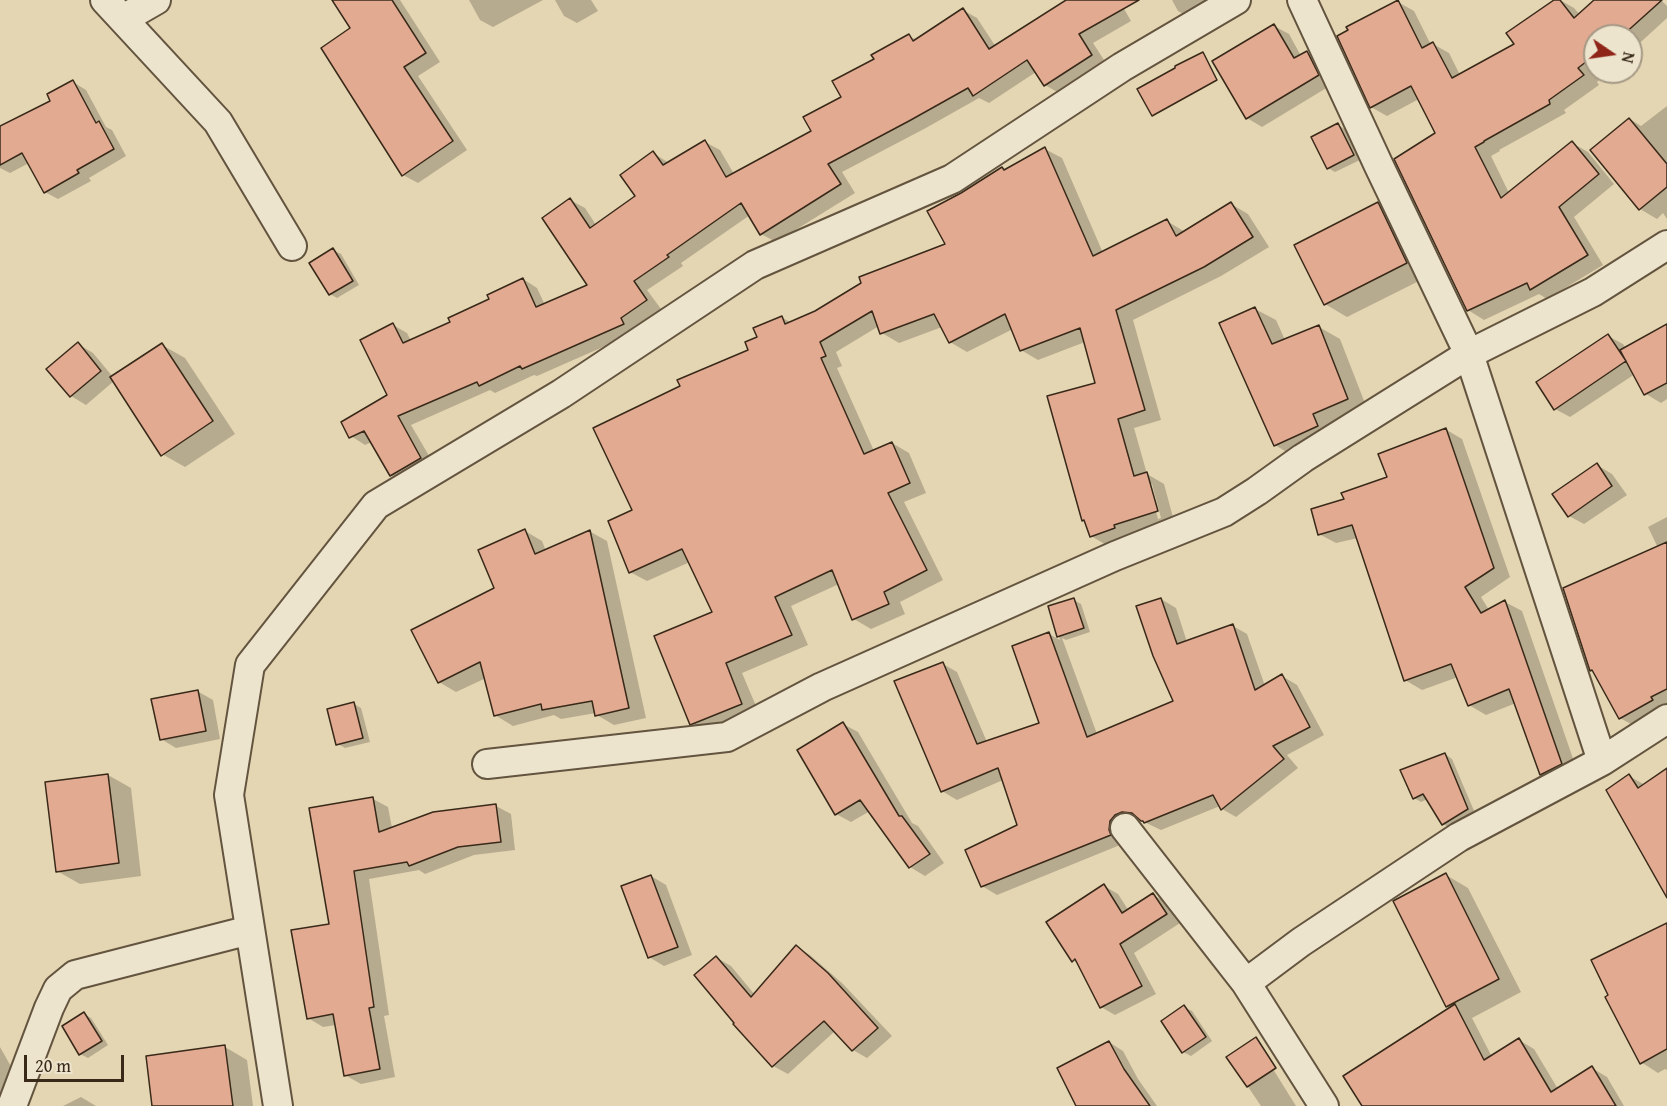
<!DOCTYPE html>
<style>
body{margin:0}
#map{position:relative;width:1667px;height:1106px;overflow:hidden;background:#e4d6b2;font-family:"Gentium Book Plus",serif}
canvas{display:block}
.north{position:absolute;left:1583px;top:24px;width:60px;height:60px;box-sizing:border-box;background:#ede4cd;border:2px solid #a59985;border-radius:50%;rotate:103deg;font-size:16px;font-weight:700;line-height:24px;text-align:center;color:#382919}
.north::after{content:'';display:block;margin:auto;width:21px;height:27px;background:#8f2418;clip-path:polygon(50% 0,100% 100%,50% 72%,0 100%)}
.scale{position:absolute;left:24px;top:1055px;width:100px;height:27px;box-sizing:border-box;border:3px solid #382919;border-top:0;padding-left:8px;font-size:18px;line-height:21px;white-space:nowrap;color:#382919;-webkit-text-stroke:4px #ede4cd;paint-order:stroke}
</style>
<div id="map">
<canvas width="1667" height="1106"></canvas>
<div class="north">N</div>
<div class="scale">20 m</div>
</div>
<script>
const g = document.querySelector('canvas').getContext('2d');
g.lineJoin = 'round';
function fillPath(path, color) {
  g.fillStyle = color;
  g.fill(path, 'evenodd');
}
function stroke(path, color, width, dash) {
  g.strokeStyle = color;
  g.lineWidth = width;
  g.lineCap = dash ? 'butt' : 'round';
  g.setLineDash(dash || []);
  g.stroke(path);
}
fillPath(new Path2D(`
 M 340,0 L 400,0 L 440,62 L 418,76 L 467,150 L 418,183 L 403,175 L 352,29 Z
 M 469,0 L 543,0 L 493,27 L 480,20 Z
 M 555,0 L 591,0 L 598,11 L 577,23 L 564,16 Z
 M 1069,0 L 1119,0 L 1131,21 L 1093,43 L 1106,63 L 1059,93 L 1045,85 L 1036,72 L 989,103 L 979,98 L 924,129 L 842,172 L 855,193 L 776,242 L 761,234 L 750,215 L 681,263 L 683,266 L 647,290 L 661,309 L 635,326 L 637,332 L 537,376 L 534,375 L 495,393 L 490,390 L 411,425 L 435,466 L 405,484 L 391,475 L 372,442 L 365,445 L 351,436 L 389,395 L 393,325 L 407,333 L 411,341 L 452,323 L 523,279 L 537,288 L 545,305 L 590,285 L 570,200 L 585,208 L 596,225 L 637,197 L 653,153 L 669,163 L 705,142 L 720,150 L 734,174 L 813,131 L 876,60 L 909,36 L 917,40 L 963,10 L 977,18 L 996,47 Z
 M 1172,0 L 1232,0 L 1193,20 L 1178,11 Z
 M 1557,0 L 1560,0 L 1574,8 L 1580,15 L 1596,0 L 1661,0 L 1667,6 L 1667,18 L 1631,51 L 1631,36 L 1595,36 L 1595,72 L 1608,72 L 1597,82 L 1599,85 L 1564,110 L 1566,113 L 1499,150 L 1500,151 L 1491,156 L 1509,193 L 1572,143 L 1588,152 L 1614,184 L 1574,217 L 1603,265 L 1547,299 L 1539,294 L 1484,320 L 1468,310 L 1437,133 L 1419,99 L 1387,116 L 1371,107 L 1398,2 L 1414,11 L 1431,45 L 1433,44 L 1449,53 L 1460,75 L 1516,45 Z
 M 1274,26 L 1289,34 L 1301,56 L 1307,53 L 1323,61 L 1333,84 L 1262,127 L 1247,118 Z
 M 73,82 L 86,90 L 106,127 L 112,130 L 126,156 L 89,178 L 91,181 L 58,199 L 45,192 L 29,163 L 10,173 L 0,168 L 0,128 L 52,101 Z
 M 1667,106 L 1667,219 L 1663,213 L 1657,219 L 1640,209 L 1630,119 L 1641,126 Z
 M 1338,125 L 1345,129 L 1360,160 L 1335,172 L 1328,168 Z
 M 1045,149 L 1062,158 L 1103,253 L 1167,221 L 1185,232 L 1231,204 L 1248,214 L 1269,247 L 1221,276 L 1133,320 L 1161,420 L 1134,428 L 1147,474 L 1164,484 L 1174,521 L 1130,534 L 1131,537 L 1108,546 L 1091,536 L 1085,521 L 1083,520 L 1097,384 L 1085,342 L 1038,360 L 1021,350 L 1013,329 L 967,352 L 950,342 L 942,327 L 899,343 L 882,333 L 879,326 L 836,352 L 842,366 L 837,368 L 874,451 L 892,443 L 909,453 L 926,493 L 904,502 L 943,580 L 900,602 L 905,614 L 871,629 L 854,619 L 839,584 L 791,606 L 808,645 L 742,673 L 759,713 L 708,733 L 691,723 L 714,613 L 690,562 L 647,581 L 630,572 L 634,511 L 682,386 L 750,350 L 759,338 L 781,317 L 792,323 L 948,245 L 1002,169 L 1006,171 ZM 1149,484 L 1152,484 L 1161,518 L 1158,519 Z
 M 1378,204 L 1401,217 L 1429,276 L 1347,317 L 1325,304 Z
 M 333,250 L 341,254 L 359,285 L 337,298 L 330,294 Z
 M 1255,309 L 1276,320 L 1285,340 L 1319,327 L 1340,339 L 1368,411 L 1295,457 L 1275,445 Z
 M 1667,334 L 1667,399 L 1661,403 L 1646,394 L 1635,374 L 1570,417 L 1555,409 L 1608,336 L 1623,344 L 1626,348 Z
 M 78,344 L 93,353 L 113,377 L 162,345 L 185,358 L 235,434 L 185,467 L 162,454 L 114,381 L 86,405 L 71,396 Z
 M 1445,429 L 1462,439 L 1510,577 L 1481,597 L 1489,610 L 1505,602 L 1522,611 L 1578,773 L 1558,784 L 1541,774 L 1516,703 L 1486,715 L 1469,705 L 1458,677 L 1422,690 L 1405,680 L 1358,538 L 1336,543 L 1319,534 L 1346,500 L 1389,478 Z
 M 1597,465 L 1612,474 L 1627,495 L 1584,524 L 1569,516 Z
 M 1667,517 L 1667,711 L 1638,728 L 1620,718 L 1594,672 L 1591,670 L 1658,548 L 1648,527 Z
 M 525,531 L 542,541 L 546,551 L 589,531 L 607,541 L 646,718 L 614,725 L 597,715 L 596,713 L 561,719 L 554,715 L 513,726 L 495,715 L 486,678 L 456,692 L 439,682 L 496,588 Z
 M 1161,599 L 1176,608 L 1187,642 L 1233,626 L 1247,634 L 1265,686 L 1282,676 L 1297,685 L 1324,735 L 1287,755 L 1298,768 L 1236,817 L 1222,809 L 1220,806 L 1161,830 L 1138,819 L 1130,823 L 1125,843 L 997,895 L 982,886 L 1019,825 L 1003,780 L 957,800 L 942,791 L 943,664 L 957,672 L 987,742 L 1041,724 L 1049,634 L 1060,640 L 1049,607 L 1074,600 L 1081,604 L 1090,632 L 1066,640 L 1062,638 L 1097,734 L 1175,702 Z
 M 197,691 L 213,700 L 220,739 L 176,748 L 161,739 Z
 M 354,704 L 361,708 L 370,742 L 345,748 L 338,744 Z
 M 843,724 L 858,732 L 912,823 L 918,826 L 944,863 L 925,876 L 910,867 L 870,811 L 851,822 L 836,814 Z
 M 1445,754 L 1452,759 L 1475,813 L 1450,828 L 1443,824 L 1428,799 L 1421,802 L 1414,798 Z
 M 1667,770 L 1667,895 L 1629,776 L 1645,785 Z
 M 108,775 L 131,788 L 141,876 L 80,884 L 57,871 Z
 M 373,799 L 388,807 L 392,828 L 496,806 L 511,814 L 515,850 L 474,855 L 425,874 L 419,870 L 369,879 L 389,1015 L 384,1016 L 395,1077 L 361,1084 L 345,1075 L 336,1025 L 323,1027 L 308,1018 L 330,925 Z
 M 1446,875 L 1468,888 L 1521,992 L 1472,1018 L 1492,1057 L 1519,1040 L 1534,1049 L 1558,1089 L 1592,1068 L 1607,1077 L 1624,1106 L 1363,1106 L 1451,1008 L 1447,1006 Z
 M 651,876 L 666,885 L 692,955 L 664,966 L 649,957 Z
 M 1104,886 L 1118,894 L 1129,911 L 1153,895 L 1168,903 L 1180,923 L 1134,953 L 1156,994 L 1115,1015 L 1101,1007 L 1079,964 L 1073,960 Z
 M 1667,925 L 1667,1070 L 1665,1069 L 1658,1073 L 1641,1062 Z
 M 796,947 L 810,955 L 843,984 L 892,1036 L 867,1058 L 853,1050 L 835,1031 L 788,1074 L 773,1066 L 717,958 L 731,966 L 755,995 Z
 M 1184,1007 L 1192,1011 L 1212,1041 L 1191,1056 L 1183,1052 Z
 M 84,1014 L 91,1018 L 108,1045 L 88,1058 L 80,1054 L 64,1026 Z
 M 1109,1042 L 1123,1051 L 1138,1079 L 1157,1106 L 1077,1106 Z
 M 0,1047 L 22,1086 L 0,1099 Z
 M 225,1047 L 247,1060 L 253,1106 L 154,1106 Z
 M 1263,1053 L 1296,1106 L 1261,1106 L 1228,1057 Z
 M 81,1097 L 96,1106 L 63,1106 Z`), '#0003');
const building = new Path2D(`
 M 332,0 L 392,0 L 426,53 L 404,67 L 453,141 L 402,176 L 321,48 L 350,28 Z
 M 1066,0 L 1139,0 L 1079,34 L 1092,55 L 1044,86 L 1027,60 L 973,96 L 968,88 L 909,121 L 828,164 L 841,184 L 760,235 L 741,203 L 667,255 L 669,257 L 634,281 L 647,300 L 621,318 L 624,324 L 522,369 L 520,366 L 479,386 L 477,382 L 398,416 L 421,458 L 390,476 L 364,431 L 349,438 L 341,422 L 387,395 L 360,340 L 393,323 L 403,343 L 450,322 L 448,318 L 489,299 L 487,295 L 523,278 L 536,307 L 587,285 L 542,218 L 570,198 L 590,228 L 635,196 L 620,175 L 653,151 L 663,165 L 705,140 L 726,177 L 811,131 L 803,117 L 841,97 L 832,81 L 874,59 L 871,55 L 909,34 L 913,41 L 963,8 L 989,49 Z
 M 1398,0 L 1422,48 L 1433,42 L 1452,78 L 1514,44 L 1506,33 L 1554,0 L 1560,0 L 1574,18 L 1594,0 L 1662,0 L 1622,36 L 1595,36 L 1595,55 L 1578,68 L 1584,75 L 1549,100 L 1550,104 L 1484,141 L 1484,142 L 1475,147 L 1501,198 L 1572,141 L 1599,174 L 1559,207 L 1588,255 L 1530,290 L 1527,283 L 1467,311 L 1394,159 L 1435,133 L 1411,86 L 1370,108 L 1337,36 L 1348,30 L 1346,27 Z
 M 1274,24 L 1294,58 L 1307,51 L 1319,75 L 1246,119 L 1212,61 Z
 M 1203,52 L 1217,80 L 1152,116 L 1137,89 L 1175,68 L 1175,66 Z
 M 73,80 L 96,123 L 99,121 L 114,149 L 77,170 L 79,173 L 44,193 L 22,153 L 0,165 L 0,126 L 50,101 L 47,94 Z
 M 1629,118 L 1667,164 L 1667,187 L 1639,210 L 1590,150 Z
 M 1338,123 L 1354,155 L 1327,169 L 1311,137 Z
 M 1045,147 L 1093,256 L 1167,219 L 1176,236 L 1231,202 L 1253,237 L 1204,267 L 1116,310 L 1145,410 L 1118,419 L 1134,476 L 1147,472 L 1158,511 L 1114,525 L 1115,528 L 1090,537 L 1084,520 L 1082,521 L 1047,396 L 1095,383 L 1080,328 L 1020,351 L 1005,314 L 949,343 L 934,314 L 880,334 L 872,311 L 820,342 L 826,356 L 821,358 L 864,454 L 892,442 L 910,483 L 888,493 L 927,570 L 884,592 L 889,604 L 852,620 L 832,570 L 775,597 L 792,635 L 726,663 L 742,704 L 690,725 L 654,636 L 712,612 L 682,549 L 629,573 L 608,521 L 632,510 L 593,428 L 680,386 L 677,380 L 748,350 L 745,342 L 757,337 L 753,328 L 782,316 L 785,324 L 815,311 L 861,283 L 859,277 L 945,244 L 927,211 L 961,193 L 1002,167 L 1004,170 Z
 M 1378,202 L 1407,263 L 1324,305 L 1294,245 Z
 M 333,248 L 353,281 L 329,295 L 309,263 Z
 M 1255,307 L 1272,344 L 1319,325 L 1348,399 L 1313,414 L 1318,426 L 1274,446 L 1219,323 Z
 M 1667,324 L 1667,383 L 1644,395 L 1620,350 Z
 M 1608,334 L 1626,361 L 1554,410 L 1536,382 Z
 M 78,342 L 101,371 L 70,397 L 46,369 Z
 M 162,343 L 213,421 L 161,456 L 110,377 Z
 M 1446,428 L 1494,568 L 1465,587 L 1481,613 L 1505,600 L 1562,764 L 1540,775 L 1509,689 L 1468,706 L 1451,664 L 1404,681 L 1352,525 L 1318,535 L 1311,509 L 1344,499 L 1341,493 L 1387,477 L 1378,454 Z
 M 1597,463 L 1612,486 L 1568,517 L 1552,494 Z
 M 525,529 L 535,554 L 590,530 L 629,708 L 595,716 L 592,701 L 542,710 L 541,704 L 494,716 L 480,662 L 438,683 L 411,630 L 494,588 L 478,550 Z
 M 1667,542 L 1667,689 L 1651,697 L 1653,700 L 1619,719 L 1592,670 L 1590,671 L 1563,588 Z
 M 1074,598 L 1084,628 L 1057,637 L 1048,606 Z
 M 1161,598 L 1177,644 L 1233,624 L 1255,690 L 1282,674 L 1310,727 L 1273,746 L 1284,759 L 1221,810 L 1213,795 L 1144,823 L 1143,821 L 1141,821 L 1132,813 L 1122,812 L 1115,815 L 1110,821 L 1109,830 L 1111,835 L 981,887 L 965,850 L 1017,825 L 998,768 L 941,792 L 894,681 L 943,662 L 977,744 L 1039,723 L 1012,646 L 1049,632 L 1087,737 L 1173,701 L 1153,656 L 1136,606 Z
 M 198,690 L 206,731 L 160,740 L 151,699 Z
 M 354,702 L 363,738 L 336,745 L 327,709 Z
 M 843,722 L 899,816 L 902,816 L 930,854 L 909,868 L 860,800 L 835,815 L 797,750 Z
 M 1445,753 L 1468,809 L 1442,825 L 1423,794 L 1413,799 L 1400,770 Z
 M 1667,768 L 1667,898 L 1606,790 L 1629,774 L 1638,788 Z
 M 108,774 L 119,863 L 56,872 L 45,782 Z
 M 373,797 L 379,832 L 433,812 L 496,804 L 501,842 L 458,847 L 409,866 L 407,862 L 354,871 L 374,1007 L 369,1008 L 380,1069 L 344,1076 L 333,1014 L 307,1019 L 291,930 L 329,924 L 309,808 Z
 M 1446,873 L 1499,979 L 1446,1007 L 1393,901 Z
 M 651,875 L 678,947 L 648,958 L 621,886 Z
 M 1104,884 L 1122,913 L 1153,893 L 1167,914 L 1120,944 L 1142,986 L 1100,1008 L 1075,959 L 1072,962 L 1046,922 Z
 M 1667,923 L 1667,1049 L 1640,1064 L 1605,997 L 1608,995 L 1591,960 Z
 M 796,945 L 828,973 L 878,1028 L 852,1051 L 824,1021 L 772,1067 L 733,1024 L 734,1023 L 694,975 L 716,956 L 751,997 Z
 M 1455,1004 L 1484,1060 L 1519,1038 L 1551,1092 L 1592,1066 L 1616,1106 L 1362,1106 L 1343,1076 Z
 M 1184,1005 L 1206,1037 L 1182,1053 L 1161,1021 Z
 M 84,1012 L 102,1041 L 79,1055 L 62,1026 Z
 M 1256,1037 L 1276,1068 L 1247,1087 L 1226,1057 Z
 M 1109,1041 L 1124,1069 L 1150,1106 L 1076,1106 L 1057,1068 Z
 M 225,1045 L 233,1106 L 152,1106 L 146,1056 Z`);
fillPath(building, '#e3aa92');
stroke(building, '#382919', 1.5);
const street = new Path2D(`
 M 105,0 L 218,122 L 292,246
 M 1302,0 L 1379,166 L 1469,354 L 1602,761
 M 123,19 L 156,0
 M 487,764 L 727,737 L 822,687 L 1115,556 L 1224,512 L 1257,491 L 1303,458 L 1469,354 L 1593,292 L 1667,245
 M 1125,828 L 1246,983
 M 12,1106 L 49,1008 L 58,989 L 75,975 L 250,930
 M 278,1106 L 229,795 L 250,665 L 376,505 L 561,394 L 755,265 L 952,179 L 1122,67 L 1236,0
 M 1324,1106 L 1246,983 L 1301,942 L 1459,837 L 1602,761 L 1667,719`);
stroke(street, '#63543f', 32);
stroke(street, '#ede4cd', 28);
</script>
